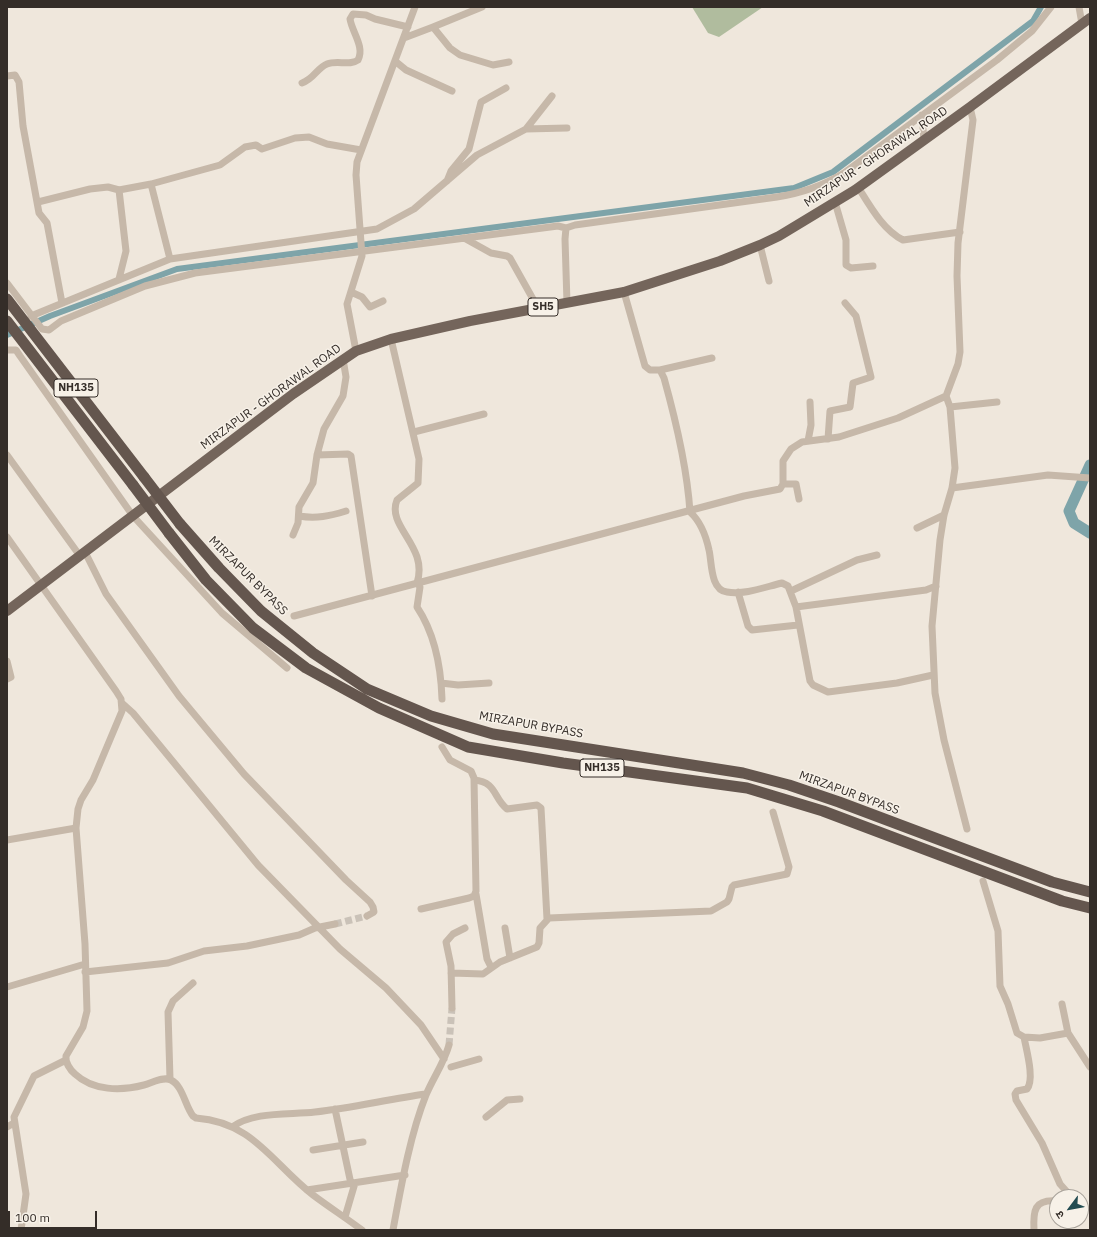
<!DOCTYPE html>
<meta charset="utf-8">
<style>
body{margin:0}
#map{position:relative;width:1097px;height:1237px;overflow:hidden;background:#efe7dc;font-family:"IBM Plex Sans","Noto Sans Devanagari",sans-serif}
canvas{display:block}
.frame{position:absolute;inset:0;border:8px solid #342d28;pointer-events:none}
.north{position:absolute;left:1049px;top:1189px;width:40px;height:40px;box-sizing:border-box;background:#f7f1e8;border:1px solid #a9a39b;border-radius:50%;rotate:238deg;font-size:11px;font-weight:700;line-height:16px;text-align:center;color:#342d28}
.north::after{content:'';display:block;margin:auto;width:14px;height:18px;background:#224b51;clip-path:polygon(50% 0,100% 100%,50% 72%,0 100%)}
.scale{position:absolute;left:8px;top:1211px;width:89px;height:18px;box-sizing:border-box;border:2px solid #342d28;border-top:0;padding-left:5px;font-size:12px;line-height:14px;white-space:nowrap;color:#342d28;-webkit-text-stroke:3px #f7f1e8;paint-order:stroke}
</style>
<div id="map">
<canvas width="1097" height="1237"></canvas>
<div class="frame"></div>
<div class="north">उ</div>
<div class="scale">100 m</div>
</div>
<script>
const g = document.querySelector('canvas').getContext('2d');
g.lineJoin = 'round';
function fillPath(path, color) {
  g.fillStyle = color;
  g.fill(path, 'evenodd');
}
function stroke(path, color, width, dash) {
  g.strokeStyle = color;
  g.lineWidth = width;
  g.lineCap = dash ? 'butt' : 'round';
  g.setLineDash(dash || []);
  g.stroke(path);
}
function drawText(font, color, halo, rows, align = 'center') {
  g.font = font + ' "IBM Plex Sans",sans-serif';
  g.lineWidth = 3;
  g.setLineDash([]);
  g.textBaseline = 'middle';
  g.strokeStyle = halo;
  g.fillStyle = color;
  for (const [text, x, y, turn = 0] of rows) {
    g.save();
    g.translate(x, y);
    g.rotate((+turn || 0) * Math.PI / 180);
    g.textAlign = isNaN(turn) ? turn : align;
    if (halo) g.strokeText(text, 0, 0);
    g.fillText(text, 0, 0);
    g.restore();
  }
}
fillPath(new Path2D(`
 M 692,7 L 763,7 L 719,37 L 708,33 Z`), '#b0bc9e');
stroke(new Path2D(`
 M 7,335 L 50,316 L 177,269 L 794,188 L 833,172 L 1033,21 L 1041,7`), '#7ea4a9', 6);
stroke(new Path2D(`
 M 1090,465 L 1069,511 L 1074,523 L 1090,533`), '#7ea4a9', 11);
stroke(new Path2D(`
 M 335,924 L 367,916
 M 449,1045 L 452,1008`), '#cac2b8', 7, [7, 3.5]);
stroke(new Path2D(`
 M 1079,7 L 1082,24
 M 433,27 L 482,7
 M 404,38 L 433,27 L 450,48 L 460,55 L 493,65 L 509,62
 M 395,61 L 406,70 L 452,91
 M 7,76 L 15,75 L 19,82 L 23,126 L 39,213 L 47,223 L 62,303
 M 302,83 C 314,79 317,68 327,64 C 337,60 350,66 358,60 C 365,47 352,32 350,19 L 353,14 L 366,15 L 375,19 L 408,27
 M 922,115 L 924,141
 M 526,129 L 567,128
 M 447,181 L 451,171 L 469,149 L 481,102 L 506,88
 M 151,184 L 170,259
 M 858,187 C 870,206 883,230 903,240 L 960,232
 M 38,202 L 90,189 L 108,187 L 119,190 L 151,184 L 220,165 L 245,147 L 256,145 L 262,149 L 295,138 L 309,137 L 327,144 L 361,150
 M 835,202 L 846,240 L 846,265 L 851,268 L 873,266
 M 464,238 L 491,253 L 507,256 L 510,258 L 538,308
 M 760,245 L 769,281
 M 119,279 L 126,251 L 119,190
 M 7,283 L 42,329 L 49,330 L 61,321 L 145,286 L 195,273 L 558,226 L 566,228
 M 351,292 L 362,297 L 370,307 L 383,301
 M 624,292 L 645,366 L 650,370 L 660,370 L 664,378 C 676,421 687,466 690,512 C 700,521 706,536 709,550 C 712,562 710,590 727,592 C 745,595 765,587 782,583 L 788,586 L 796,607 L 810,681 L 813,685 L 828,692 L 897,683 L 933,675
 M 567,303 L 565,239 L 566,228 L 575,225 L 777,197 C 802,193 823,186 844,173 L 997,60 L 1032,31 L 1051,7
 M 31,316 L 170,259 L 377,229 L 414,209 L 477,155 L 526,129 L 552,96
 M 391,339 L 419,459 L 418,483 L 397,500 C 386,527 429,546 417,583 L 420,587 L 417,607 C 435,634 441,667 442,699
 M 7,350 L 16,350 L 20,356 L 133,516 L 222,613 L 287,668
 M 356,351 L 347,304 L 362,256 L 356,175 L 357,162 L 415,7
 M 660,370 L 712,358
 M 950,407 L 997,402
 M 414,432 L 484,414
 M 828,439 L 830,411 L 850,407 L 853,383 L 871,377 L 856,316 L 845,303
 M 808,441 L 811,425 L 810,402
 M 7,455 L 80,556
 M 317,455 L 348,454 L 351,456 L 372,596
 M 783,484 L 796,484 L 799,499
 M 952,488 L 1048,475 L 1090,478
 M 299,516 C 316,519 330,516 346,511
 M 917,528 L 944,515
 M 293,535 L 298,523 L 299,507 L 313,483 L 317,455 L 324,429 L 343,396 L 346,377 L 343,359
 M 7,537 L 116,691 L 121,699 L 122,711 L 93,780 L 81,800 L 78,809 L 76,828 L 85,944 L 87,1011 L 83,1027 L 66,1056 C 65,1062 70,1070 75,1074 C 93,1091 121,1091 144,1085 C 152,1083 163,1076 171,1080 C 183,1086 185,1106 193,1116 L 196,1118 C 253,1122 272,1163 313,1195 C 329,1207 346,1218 362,1230
 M 85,552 L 106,594 L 179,696 L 244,774 L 346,880 L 370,902 L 373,907 L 374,912 L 367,916
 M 791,591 L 857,560 L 877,555
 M 738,592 L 748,626 L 752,630 L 798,625
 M 796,607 L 926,590 L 936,586
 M 294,616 L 744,496 L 780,489 L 783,484 L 783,461 L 791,449 L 802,442 L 839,437 L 898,418 L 946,396
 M 7,661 L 11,677 L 7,679
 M 441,683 L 458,685 L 489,683
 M 123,704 L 133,713 L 258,865 L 340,949 L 386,988 L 421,1025 L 444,1059
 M 474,780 C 497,782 493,798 507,809 L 537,805 L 541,808 L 547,919
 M 967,829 L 944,740 L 935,693 L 932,626 L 940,540 L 944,515 L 952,488 L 955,468 L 950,407 L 946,396 L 958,364 L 960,352 L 957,276 L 958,243 L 973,120 L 970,107
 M 7,840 L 76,828
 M 983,881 L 998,931 L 1000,986 L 1008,1004 L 1017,1033 L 1024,1037 L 1040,1038 L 1068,1033
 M 476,894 L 487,959 L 491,967
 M 421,909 L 469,898 L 474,896 L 476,891 L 474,778 L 471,771 L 450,760 L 442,747
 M 505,928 L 510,958
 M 85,972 L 168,963 L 204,951 L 247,946 L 299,935 L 315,928 L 335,924
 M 451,973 L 483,974 L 500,962 L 537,947 L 539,943 L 540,928 L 549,918 L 711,911 L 727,902 L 729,899 L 732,887 L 734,885 L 787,874 L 789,867 L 773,812
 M 7,987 L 85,964
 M 1062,1004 L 1068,1033 L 1090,1067
 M 452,1008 L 451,966 L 446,942 L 453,934 L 465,928
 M 1024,1037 C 1026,1049 1035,1079 1027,1089 L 1017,1091 L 1015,1094 L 1016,1100 L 1042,1143 L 1060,1184 L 1068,1193 L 1067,1197
 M 451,1067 L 479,1059
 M 170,1079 L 168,1012 L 173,1001 L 193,983
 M 335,1109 L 351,1184
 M 486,1117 L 507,1100 L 520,1099
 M 7,1127 L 14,1123
 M 232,1127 C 254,1111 289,1115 315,1112 C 352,1108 389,1099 426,1094
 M 313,1150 L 363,1142
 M 307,1190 L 405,1175
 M 345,1217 L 355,1183
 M 21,1230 L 26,1194 L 14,1117 L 34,1076 L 66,1060
 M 393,1230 C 401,1187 410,1135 426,1095 C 433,1078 444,1063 449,1045
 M 1034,1230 C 1033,1211 1034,1199 1057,1201`), '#c6b8a9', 7);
stroke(new Path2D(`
 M 7,611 L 293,394 L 356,351 L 391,339 L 470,321 L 624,292 L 720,261 L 760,245 L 779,236 L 855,190 L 970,107 L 1090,18`), '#74655b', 10);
stroke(new Path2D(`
 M 7,299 L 144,477
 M 7,321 L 133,485
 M 180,524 L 219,568 L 261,611 L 313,653 L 367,689 L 431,716 L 493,734 L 743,773 L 789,785 L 839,802 L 1052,882 L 1090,892
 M 169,533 L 206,580 L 253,628 L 306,668 L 379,708 L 468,747 L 563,763 L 747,788 L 823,811 L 1062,901 L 1090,908`), '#64564e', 11);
stroke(new Path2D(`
 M 144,477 L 180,524
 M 133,485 L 169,533`), '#64564e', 11);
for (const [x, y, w] of [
 [543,307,30],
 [76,388,44],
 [602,768,44]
]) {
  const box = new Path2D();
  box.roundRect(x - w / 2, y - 9, w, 18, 3);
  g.fillStyle = '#f7f1e8';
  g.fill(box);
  stroke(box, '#342d28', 1);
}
drawText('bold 11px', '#342d28', null, [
 ["SH5",543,307],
 ["NH135",76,388],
 ["NH135",602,768]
]);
drawText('12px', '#342d28', '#f7f1e8', [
 ["MIRZAPUR - GHORAWAL ROAD",876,157,-34],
 ["MIRZAPUR - GHORAWAL ROAD",271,397,-36],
 ["MIRZAPUR BYPASS",248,576,45],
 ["MIRZAPUR BYPASS",531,725,10],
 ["MIRZAPUR BYPASS",849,793,20]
]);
</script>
